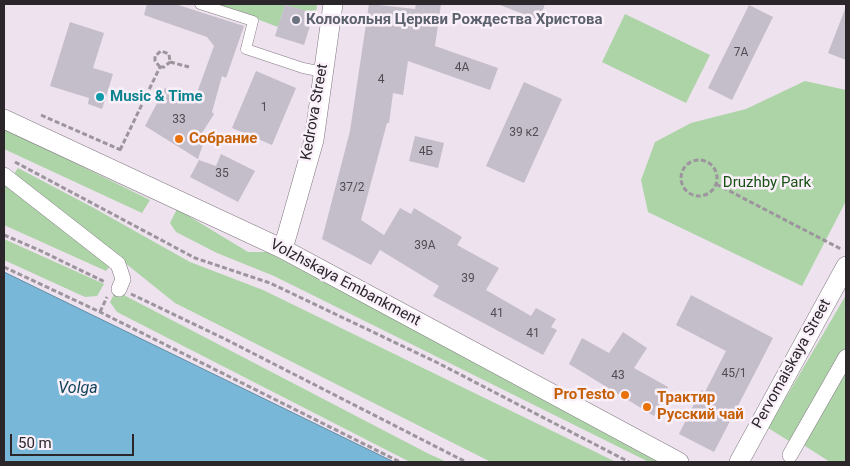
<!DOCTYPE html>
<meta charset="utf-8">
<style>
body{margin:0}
#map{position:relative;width:850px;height:466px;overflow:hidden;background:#ede2ed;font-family:Roboto,sans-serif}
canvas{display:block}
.frame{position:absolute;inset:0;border:5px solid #2a262a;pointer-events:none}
.scale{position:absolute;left:10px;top:434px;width:124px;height:22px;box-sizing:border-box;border:2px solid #2a262a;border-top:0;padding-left:6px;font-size:15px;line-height:18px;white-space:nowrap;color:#2a262a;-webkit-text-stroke:4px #faf0fa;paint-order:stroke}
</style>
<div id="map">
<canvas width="850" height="466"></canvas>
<div class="frame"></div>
<div class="scale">50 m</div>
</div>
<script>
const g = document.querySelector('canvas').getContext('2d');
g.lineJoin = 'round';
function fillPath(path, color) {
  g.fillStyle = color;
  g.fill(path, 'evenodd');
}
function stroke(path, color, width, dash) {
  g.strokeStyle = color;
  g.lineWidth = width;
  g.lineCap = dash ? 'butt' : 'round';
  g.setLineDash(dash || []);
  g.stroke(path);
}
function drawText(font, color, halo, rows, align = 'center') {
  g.font = font + ' Roboto,sans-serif';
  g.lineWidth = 5;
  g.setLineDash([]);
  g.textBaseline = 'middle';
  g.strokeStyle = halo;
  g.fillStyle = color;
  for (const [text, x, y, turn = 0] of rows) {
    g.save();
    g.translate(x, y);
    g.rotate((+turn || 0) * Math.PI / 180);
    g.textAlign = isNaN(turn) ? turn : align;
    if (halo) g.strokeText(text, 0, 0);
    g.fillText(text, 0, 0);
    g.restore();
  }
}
fillPath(new Path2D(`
 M 217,4 L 317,4 L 316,14 L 285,5 L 278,27 Z
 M 625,14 L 710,55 L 686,103 L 602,62 Z
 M 805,81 L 846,90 L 846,201 L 802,286 L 648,212 L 641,180 L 655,142 L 691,123 L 746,109 Z
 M 4,128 L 150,200 L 142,213 L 4,149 Z
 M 18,168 L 92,207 L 190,262 L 263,290 L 616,462 L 491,462 L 175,303 L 14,174 Z
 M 4,183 L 111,265 L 106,271 L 4,225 Z
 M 177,209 L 248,252 L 267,252 L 667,462 L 649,462 L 274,276 L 217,253 L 176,232 L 170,223 Z
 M 4,239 L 104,284 L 97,296 L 85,297 L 4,260 Z
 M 116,291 L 429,454 L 447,462 L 410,462 L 117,312 L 110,302 Z
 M 846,295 L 846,462 L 830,462 L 805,446 L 789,441 L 768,428 Z`), '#acd4a7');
const water = new Path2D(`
 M 4,272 L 394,462 L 4,462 Z`);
fillPath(water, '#78b7d8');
stroke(water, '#618ca4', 1);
fillPath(new Path2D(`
 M 147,4 L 175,4 L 244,26 L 226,78 L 222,76 L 212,112 L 214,114 L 197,141 L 203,144 L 198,159 L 145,126 L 165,88 L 194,101 L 214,46 L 207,37 L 144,15 Z
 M 369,4 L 415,9 L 416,4 L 441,4 L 435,46 L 498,68 L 490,90 L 408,61 L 403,95 L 393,93 L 389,123 L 387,123 L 361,220 L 384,235 L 400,208 L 411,214 L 414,208 L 462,237 L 457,245 L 499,268 L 486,290 L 531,316 L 536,308 L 556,319 L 551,327 L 557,330 L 543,355 L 433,296 L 439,286 L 380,250 L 371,265 L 322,239 L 350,131 Z
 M 500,4 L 545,4 L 539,20 L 500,5 Z
 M 285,5 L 314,13 L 304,45 L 275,36 Z
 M 749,5 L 773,17 L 732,100 L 708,88 Z
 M 845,9 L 846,9 L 846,60 L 828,53 Z
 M 70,22 L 104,33 L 93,68 L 113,74 L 102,109 L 88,104 L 89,98 L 50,86 Z
 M 256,71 L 296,88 L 272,145 L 232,128 Z
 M 524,82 L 562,99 L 524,183 L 486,166 Z
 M 415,136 L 444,143 L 438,168 L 409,161 Z
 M 221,154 L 255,171 L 238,202 L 190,177 L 199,160 L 216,166 Z
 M 691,295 L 773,338 L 714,452 L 679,434 L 701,390 L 705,392 L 726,351 L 676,325 Z
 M 623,332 L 647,348 L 634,368 L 668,387 L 654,416 L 569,364 L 582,338 L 609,353 Z`), '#c4beca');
const service = new Path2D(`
 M 200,4 L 253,21 L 246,49 L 303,68 L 323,72`);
const pedestrian = new Path2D(`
 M 4,175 L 118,264 L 123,279 L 119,289
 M 790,455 L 846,357`);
const minor = new Path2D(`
 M 4,119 L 283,249 L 679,462
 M 283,249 L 314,140 L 333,4
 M 739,462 L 846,266`);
stroke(service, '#827982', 11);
stroke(pedestrian, '#827982', 16);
stroke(minor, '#827982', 20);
stroke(new Path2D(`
 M 170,62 L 189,67
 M 160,67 L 155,61 L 155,56 L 161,51 L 169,54 L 170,62
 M 160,67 L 164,67 L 170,62
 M 41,115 L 121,150
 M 120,150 L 160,67
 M681 178a18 18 0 1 1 36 0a18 18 0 1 1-36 0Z
 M 15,162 L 195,258 L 270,283 L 438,363 L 629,462
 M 716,184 L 841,249
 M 4,235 L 39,250 L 105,282
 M 4,267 L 100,312 L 400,462
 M 131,294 L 223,338 L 466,462
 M 100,312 L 107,297`), '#9d959d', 3, [5, 2.5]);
stroke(service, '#fff', 10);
stroke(pedestrian, '#fff', 15);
stroke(minor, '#fff', 19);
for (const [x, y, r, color] of [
 [296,20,5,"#6b7280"],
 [100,97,5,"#0f9aa8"],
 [179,139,5,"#e8710a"],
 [625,395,5,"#e8710a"],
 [647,407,5,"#e8710a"]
]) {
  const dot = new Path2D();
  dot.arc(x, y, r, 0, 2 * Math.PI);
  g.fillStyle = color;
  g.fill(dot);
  stroke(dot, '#faf0fa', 2);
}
drawText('12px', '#504c52', null, [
 ["7А",741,53],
 ["4А",462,68],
 ["4",381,80],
 ["1",264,108],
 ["33",179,120],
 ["39 к2",524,133],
 ["4Б",426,152],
 ["35",222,174],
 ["37/2",352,188],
 ["39А",425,246],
 ["39",468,279],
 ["41",497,314],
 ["41",533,334],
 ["45/1",734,374],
 ["43",618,376]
]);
drawText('bold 15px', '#5b616d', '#faf0fa', [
 ["Колокольня Церкви Рождества Христова",306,20]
], 'left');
drawText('bold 15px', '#0d838f', '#faf0fa', [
 ["Music & Time",110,97]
], 'left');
drawText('15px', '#2a262a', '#faf0fa', [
 ["Kedrova Street",315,112,-80],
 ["Volzhskaya Embankment",345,283,28],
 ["Pervomaiskaya Street",792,364,-61]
]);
drawText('bold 15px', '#c56008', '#faf0fa', [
 ["Собрание",189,139],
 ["ProTesto",615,395,"right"],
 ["Трактир",657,398],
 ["Русский чай",657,415]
], 'left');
drawText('15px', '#175113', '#faf0fa', [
 ["Druzhby Park",767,183]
]);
drawText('italic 16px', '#0e435a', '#faf0fa', [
 ["Volga",78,389]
]);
</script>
